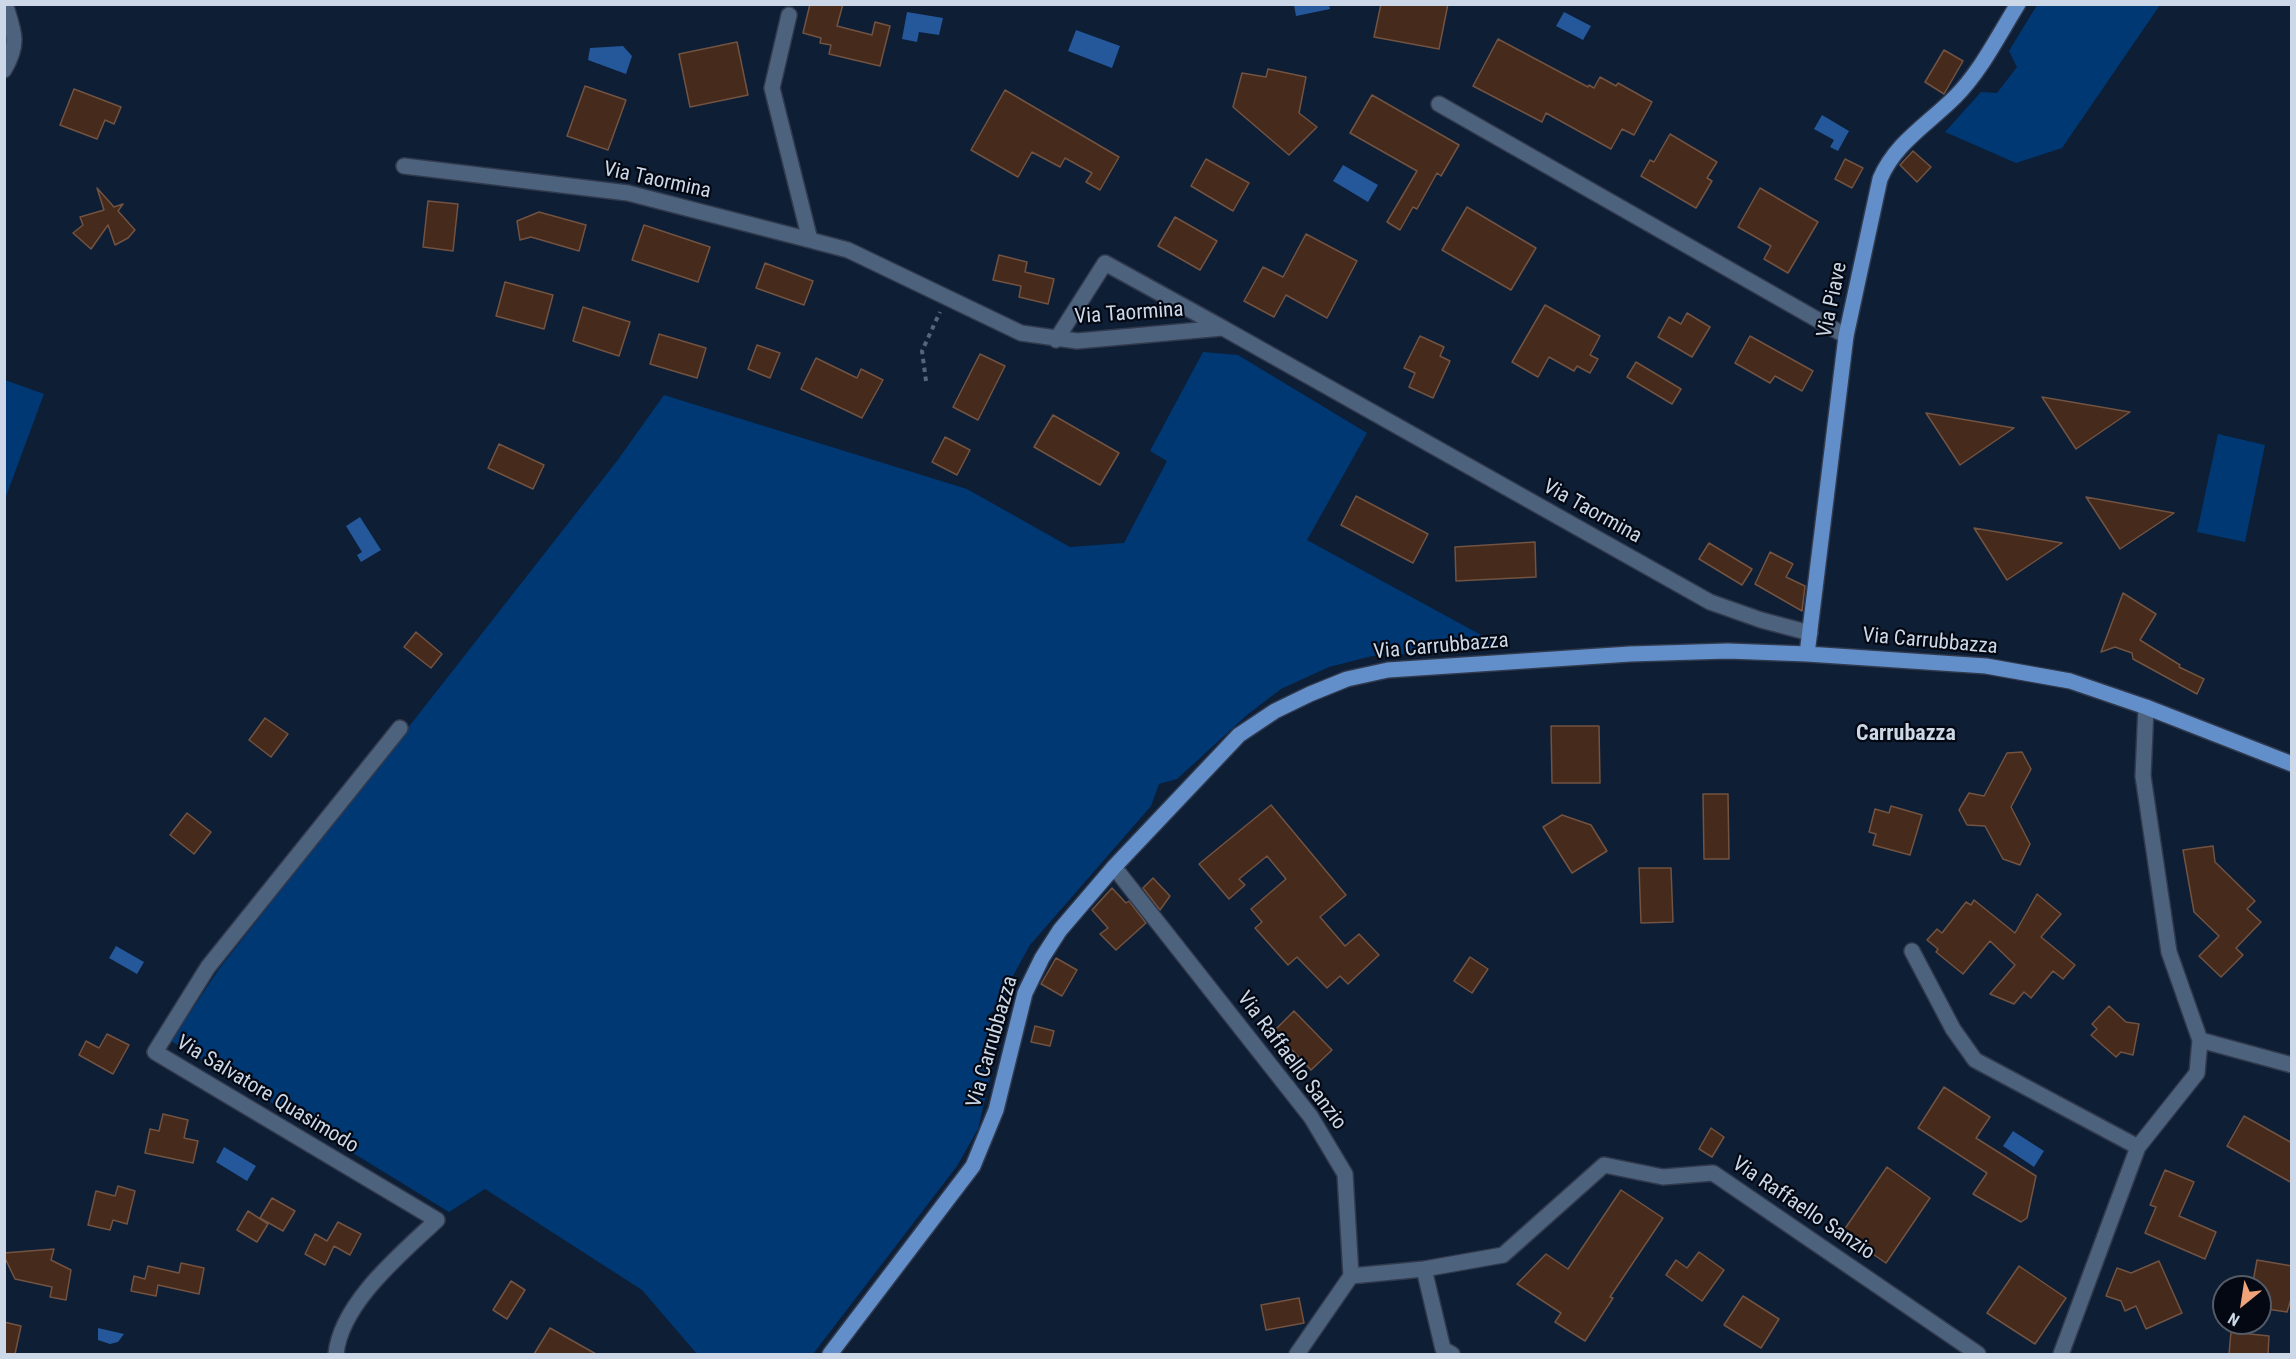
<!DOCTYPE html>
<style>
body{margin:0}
#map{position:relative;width:2296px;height:1359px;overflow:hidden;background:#0d1e35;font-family:"Roboto Condensed",sans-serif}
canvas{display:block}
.frame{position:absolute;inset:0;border:6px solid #ccd8e7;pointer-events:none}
.north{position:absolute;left:2212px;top:1275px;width:60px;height:60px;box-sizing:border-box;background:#030812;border:2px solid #535b67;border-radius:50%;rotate:210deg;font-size:16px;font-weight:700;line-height:24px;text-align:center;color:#ccd8e7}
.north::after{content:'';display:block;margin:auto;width:21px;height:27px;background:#f0a279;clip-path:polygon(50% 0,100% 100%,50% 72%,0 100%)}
</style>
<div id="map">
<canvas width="2296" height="1359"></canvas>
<div class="frame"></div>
<div class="north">N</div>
</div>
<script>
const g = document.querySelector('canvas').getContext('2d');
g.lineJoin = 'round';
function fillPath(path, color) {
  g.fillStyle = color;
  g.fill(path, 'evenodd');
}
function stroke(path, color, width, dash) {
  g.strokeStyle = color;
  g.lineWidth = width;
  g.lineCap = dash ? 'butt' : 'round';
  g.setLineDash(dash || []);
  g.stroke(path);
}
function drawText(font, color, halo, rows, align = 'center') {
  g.font = font + ' "Roboto Condensed",sans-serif';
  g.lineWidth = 4.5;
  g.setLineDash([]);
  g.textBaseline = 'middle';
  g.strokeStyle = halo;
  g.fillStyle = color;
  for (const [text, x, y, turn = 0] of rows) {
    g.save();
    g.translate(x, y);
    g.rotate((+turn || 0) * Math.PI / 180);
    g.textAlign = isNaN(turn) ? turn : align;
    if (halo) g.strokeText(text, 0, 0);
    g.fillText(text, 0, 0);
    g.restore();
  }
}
fillPath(new Path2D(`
 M 2037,5 L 2160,5 L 2062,148 L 2016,163 L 1945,132 L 1981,92 L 1997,93 L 2017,67 L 2009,51 Z
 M 1203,352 L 1238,355 L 1367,433 L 1307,540 L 1505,648 L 1372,656 L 1329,667 L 1281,689 L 1247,715 L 1177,779 L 1159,784 L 1151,806 L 1030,945 L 1009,983 L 1003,1003 L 988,1015 L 999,1039 L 978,1129 L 957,1166 L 813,1354 L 697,1354 L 642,1290 L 485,1189 L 449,1212 L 171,1041 L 219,969 L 617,461 L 664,395 L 967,489 L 1070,547 L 1124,543 L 1167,461 L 1150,451 Z
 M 5,380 L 44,394 L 5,499 L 4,380 Z
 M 2218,434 L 2265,445 L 2245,542 L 2197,532 Z`), '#003874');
fillPath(new Path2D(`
 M 1294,5 L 1329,5 L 1330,9 L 1296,16 Z
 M 907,12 L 943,18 L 939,35 L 919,32 L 917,42 L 902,39 Z
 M 1564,12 L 1591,26 L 1583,40 L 1556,26 Z
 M 1076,30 L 1120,46 L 1112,68 L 1068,51 Z
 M 623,46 L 632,56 L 626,74 L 588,60 L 590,48 Z
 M 1822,115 L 1849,131 L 1838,151 L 1830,147 L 1834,140 L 1814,129 Z
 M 1343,165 L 1378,185 L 1368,202 L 1333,181 Z
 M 360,517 L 381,550 L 361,562 L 357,555 L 362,552 L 346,526 Z
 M 116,946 L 144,962 L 137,974 L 109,958 Z
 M 2013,1131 L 2044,1151 L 2034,1167 L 2003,1146 Z
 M 224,1147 L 256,1166 L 247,1181 L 216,1162 Z
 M 98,1328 L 124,1334 L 118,1342 L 110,1344 L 98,1340 Z`), '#24589a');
const building = new Path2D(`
 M 810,4 L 843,4 L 837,26 L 872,35 L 875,22 L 890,26 L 880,66 L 829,54 L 831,45 L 820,43 L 821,38 L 803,33 Z
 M 1381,4 L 1448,4 L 1439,49 L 1374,37 Z
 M 1498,39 L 1588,87 L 1589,85 L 1594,88 L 1600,77 L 1616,86 L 1618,83 L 1652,102 L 1634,135 L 1622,129 L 1611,149 L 1546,113 L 1542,122 L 1473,86 Z
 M 737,42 L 748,95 L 690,107 L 679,54 Z
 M 1944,50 L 1963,61 L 1944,94 L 1925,82 Z
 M 1268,69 L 1306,77 L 1299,113 L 1317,127 L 1289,155 L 1233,107 L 1242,73 L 1266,77 Z
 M 585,86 L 626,100 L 608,150 L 567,136 Z
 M 74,89 L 121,107 L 114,124 L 105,120 L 97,139 L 60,125 Z
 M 1005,90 L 1119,157 L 1100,190 L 1086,182 L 1092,173 L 1065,158 L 1060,167 L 1032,152 L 1018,177 L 971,150 Z
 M 1372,95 L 1459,145 L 1441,176 L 1437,173 L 1417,209 L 1413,207 L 1400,230 L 1387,222 L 1417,171 L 1350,133 Z
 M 1670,134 L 1717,162 L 1707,178 L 1712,181 L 1696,208 L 1641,176 L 1650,160 L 1654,162 Z
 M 1913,151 L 1931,167 L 1917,182 L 1900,165 Z
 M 1206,159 L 1249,183 L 1233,211 L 1191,186 Z
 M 1845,159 L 1863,168 L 1852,188 L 1835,179 Z
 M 97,188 L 114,207 L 123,204 L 118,211 L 135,230 L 128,238 L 115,245 L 108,225 L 91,249 L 73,233 L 83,225 L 80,217 L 104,210 Z
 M 1760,188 L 1818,222 L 1788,273 L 1764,259 L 1771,246 L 1738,227 Z
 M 428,201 L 458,204 L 453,251 L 423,247 Z
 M 1467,207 L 1536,248 L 1511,290 L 1442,250 Z
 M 539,212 L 586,225 L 579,251 L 531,237 L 520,240 L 517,221 Z
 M 1175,217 L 1217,241 L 1200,270 L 1158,246 Z
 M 644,225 L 710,247 L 698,282 L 632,260 Z
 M 1306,234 L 1357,261 L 1327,318 L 1286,295 L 1274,317 L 1244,301 L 1263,267 L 1283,277 Z
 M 999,255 L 1027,262 L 1025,272 L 1054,279 L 1048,304 L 1019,297 L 1021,286 L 993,280 Z
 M 765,263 L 813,281 L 804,305 L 756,288 Z
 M 505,282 L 553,295 L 544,329 L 496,316 Z
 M 1545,305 L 1600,336 L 1590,355 L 1598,359 L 1590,373 L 1577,366 L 1574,371 L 1549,357 L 1538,377 L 1512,362 Z
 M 583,307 L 630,322 L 619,356 L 573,341 Z
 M 1687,313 L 1710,327 L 1692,357 L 1658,337 L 1669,317 L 1681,324 Z
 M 659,334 L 706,348 L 697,378 L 650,364 Z
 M 1420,336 L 1444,347 L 1440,356 L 1450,361 L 1433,398 L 1409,387 L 1415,373 L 1404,368 Z
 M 1750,336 L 1813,371 L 1802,391 L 1775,376 L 1770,383 L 1735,363 Z
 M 757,345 L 780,353 L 770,378 L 748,369 Z
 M 980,354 L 1005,366 L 978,420 L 953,407 Z
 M 816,358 L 857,378 L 861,369 L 883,380 L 862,418 L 801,389 Z
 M 1636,362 L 1681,389 L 1672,404 L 1627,377 Z
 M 2042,397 L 2130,412 L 2076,449 Z
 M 1926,413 L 2014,428 L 1960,465 Z
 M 1053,415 L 1119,453 L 1100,485 L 1034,447 Z
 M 945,437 L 970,450 L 957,475 L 932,462 Z
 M 499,444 L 544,465 L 533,489 L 488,468 Z
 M 1356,496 L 1428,534 L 1413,563 L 1341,525 Z
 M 2086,497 L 2174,513 L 2120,549 Z
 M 1974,528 L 2062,543 L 2007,580 Z
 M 1535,542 L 1536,577 L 1456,581 L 1455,547 Z
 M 1709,543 L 1752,569 L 1742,585 L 1699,559 Z
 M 1770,552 L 1793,564 L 1786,577 L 1805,586 L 1802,611 L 1755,584 Z
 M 2123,593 L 2156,614 L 2140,640 L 2180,665 L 2179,667 L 2204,679 L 2197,694 L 2133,659 L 2132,653 L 2115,647 L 2101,652 Z
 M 416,632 L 442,654 L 431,668 L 404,647 Z
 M 265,718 L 288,734 L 271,757 L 249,740 Z
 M 1551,726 L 1599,726 L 1600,783 L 1552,783 Z
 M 2022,752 L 2031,769 L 2011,807 L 2030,844 L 2020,865 L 2003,859 L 1985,826 L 1967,825 L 1959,810 L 1969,793 L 1984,796 L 2007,753 Z
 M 1703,794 L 1728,794 L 1729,859 L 1704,859 Z
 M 1271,805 L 1346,895 L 1320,917 L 1345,946 L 1359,934 L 1379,955 L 1348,984 L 1340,976 L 1327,988 L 1297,957 L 1288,965 L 1255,928 L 1262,922 L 1251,909 L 1286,879 L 1267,856 L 1239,879 L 1245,885 L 1229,899 L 1199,864 Z
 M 1891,806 L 1922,815 L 1910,855 L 1873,845 L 1876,834 L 1869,832 L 1875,809 L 1889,813 Z
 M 187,813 L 211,832 L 194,854 L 170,835 Z
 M 1562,815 L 1591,825 L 1607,851 L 1572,873 L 1543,827 Z
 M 2213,846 L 2215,862 L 2255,901 L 2247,909 L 2261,922 L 2236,948 L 2243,955 L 2221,977 L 2199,956 L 2219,936 L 2194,912 L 2183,850 Z
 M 1639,868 L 1671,868 L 1673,922 L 1641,923 Z
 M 1153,878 L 1170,896 L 1160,910 L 1143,888 Z
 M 1112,888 L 1126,903 L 1129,901 L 1146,923 L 1116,950 L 1100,934 L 1108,928 L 1092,910 Z
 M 2037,894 L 2061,914 L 2041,937 L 2075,965 L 2063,979 L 2053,971 L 2031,998 L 2024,992 L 2014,1004 L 1990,994 L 2015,965 L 1990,941 L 1963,974 L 1936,952 L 1938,949 L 1927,940 L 1937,929 L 1942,933 L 1966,902 L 1971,905 L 1974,900 L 2015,933 Z
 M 1470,957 L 1488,969 L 1472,993 L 1454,981 Z
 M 1056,958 L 1077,970 L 1062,996 L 1041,984 Z
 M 2109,1006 L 2126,1022 L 2139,1024 L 2133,1055 L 2121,1052 L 2116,1057 L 2091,1035 L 2097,1029 L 2092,1024 Z
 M 1294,1011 L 1332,1050 L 1311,1070 L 1274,1031 Z
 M 1035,1026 L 1054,1031 L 1050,1046 L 1031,1042 Z
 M 107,1034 L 129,1045 L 113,1074 L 79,1055 L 86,1041 L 99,1048 Z
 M 1944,1087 L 1990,1117 L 1976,1138 L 2036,1176 L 2027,1218 L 2021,1222 L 1973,1194 L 1987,1173 L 1918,1128 Z
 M 163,1114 L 188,1120 L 184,1138 L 198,1141 L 193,1163 L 145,1153 L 150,1129 L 159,1131 Z
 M 2244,1116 L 2292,1143 L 2292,1183 L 2227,1146 Z
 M 1711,1128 L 1724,1137 L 1712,1157 L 1699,1149 Z
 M 1887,1167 L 1930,1198 L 1886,1263 L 1842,1233 Z
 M 2165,1170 L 2194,1182 L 2179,1216 L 2216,1232 L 2205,1259 L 2145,1233 L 2156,1207 L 2150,1205 Z
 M 118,1186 L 135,1191 L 127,1224 L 113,1220 L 110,1230 L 88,1225 L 96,1191 L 115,1196 Z
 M 1621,1190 L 1663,1218 L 1610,1297 L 1613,1298 L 1585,1341 L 1555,1322 L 1561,1313 L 1517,1284 L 1546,1254 L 1568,1269 Z
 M 272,1198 L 295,1211 L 283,1231 L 260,1218 Z
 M 248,1211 L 268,1224 L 257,1242 L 237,1230 Z
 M 338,1222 L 361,1234 L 350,1255 L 334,1246 L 325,1265 L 305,1254 L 315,1234 L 327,1241 Z
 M 54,1249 L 51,1260 L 71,1270 L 66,1300 L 50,1297 L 52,1287 L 15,1279 L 4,1256 L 4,1253 Z
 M 1699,1252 L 1724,1270 L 1702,1301 L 1666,1275 L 1676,1260 L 1687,1268 Z
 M 2257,1260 L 2292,1266 L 2292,1296 L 2287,1312 L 2260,1308 L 2260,1287 L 2252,1287 Z
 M 2159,1261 L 2182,1313 L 2146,1329 L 2136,1306 L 2125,1311 L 2121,1301 L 2106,1296 L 2117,1268 L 2131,1273 Z
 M 181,1263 L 204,1268 L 199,1294 L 158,1285 L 156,1296 L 131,1291 L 134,1276 L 145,1279 L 148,1266 L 179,1273 Z
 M 2019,1266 L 2066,1298 L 2035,1344 L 1987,1313 Z
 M 511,1281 L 525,1290 L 507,1319 L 493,1310 Z
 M 1743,1296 L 1779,1319 L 1761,1348 L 1724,1325 Z
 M 1299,1298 L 1304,1323 L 1266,1330 L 1261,1305 Z
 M 4,1322 L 21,1326 L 15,1354 L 4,1354 Z
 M 550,1328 L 596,1354 L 534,1354 Z
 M 2231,1332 L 2269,1336 L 2268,1354 L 2229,1354 Z`);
fillPath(building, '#462a1b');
stroke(building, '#725342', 1.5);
const minor = new Path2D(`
 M 789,15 L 772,88 L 810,240
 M 4,70 C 20,43 14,32 5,4
 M 1439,104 L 1846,336
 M 404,166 L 628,193 L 810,240 L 848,250 L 1021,333 L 1077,341 L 1223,328 L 1710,602 L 1761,620 L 1810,633
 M 1056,340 L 1105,263 L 1223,328
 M 1114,867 L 1311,1117 L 1345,1174 L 1351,1276 L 1424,1269 L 1503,1255 L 1604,1165 L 1663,1177 L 1713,1173 L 1978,1354
 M 1912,951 L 1953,1029 L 1975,1060 L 2138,1147
 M 2200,1040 L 2292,1065
 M 1424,1269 L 1443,1349 L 1452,1354
 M 336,1354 C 341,1303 401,1254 437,1220 L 155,1052 L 208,967 L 400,728
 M 1297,1354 L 1351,1276
 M 2061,1354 L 2138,1147 L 2197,1073 L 2200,1040 L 2169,952 L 2143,776 L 2146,707`);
const major = new Path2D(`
 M 1807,654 L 1846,336 L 1880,179 C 1895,143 1928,124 1955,97 C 1981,71 1998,36 2018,4
 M 830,1354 L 973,1166 L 996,1110 L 1025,993 L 1042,958 L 1060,930 L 1114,867 L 1239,735 L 1275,711 L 1310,694 L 1347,679 L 1388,670 L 1630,654 L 1728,651 L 1807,654 L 1986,666 L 2070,681 L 2146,707 L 2292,764`);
stroke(minor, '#31394d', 18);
stroke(major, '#31394d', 18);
stroke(new Path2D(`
 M 926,381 L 922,351 L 940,312`), '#566579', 4, [4.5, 4.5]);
stroke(minor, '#4d627c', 15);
stroke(major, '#628fc9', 15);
drawText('21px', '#ccd8e7', '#030812', [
 ["Via Taormina",657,181,12],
 ["Via Piave",1833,300,-78],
 ["Via Taormina",1129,314,-4],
 ["Via Taormina",1592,512,29],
 ["Via Carrubbazza",1930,642,5],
 ["Via Carrubbazza",1441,647,-5],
 ["Via Carrubbazza",993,1042,-74],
 ["Via Raffaello Sanzio",1291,1061,53],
 ["Via Salvatore Quasimodo",267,1095,31],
 ["Via Raffaello Sanzio",1803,1209,34]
]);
drawText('bold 22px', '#ccd8e7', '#030812', [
 ["Carrubazza",1906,734]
]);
</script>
